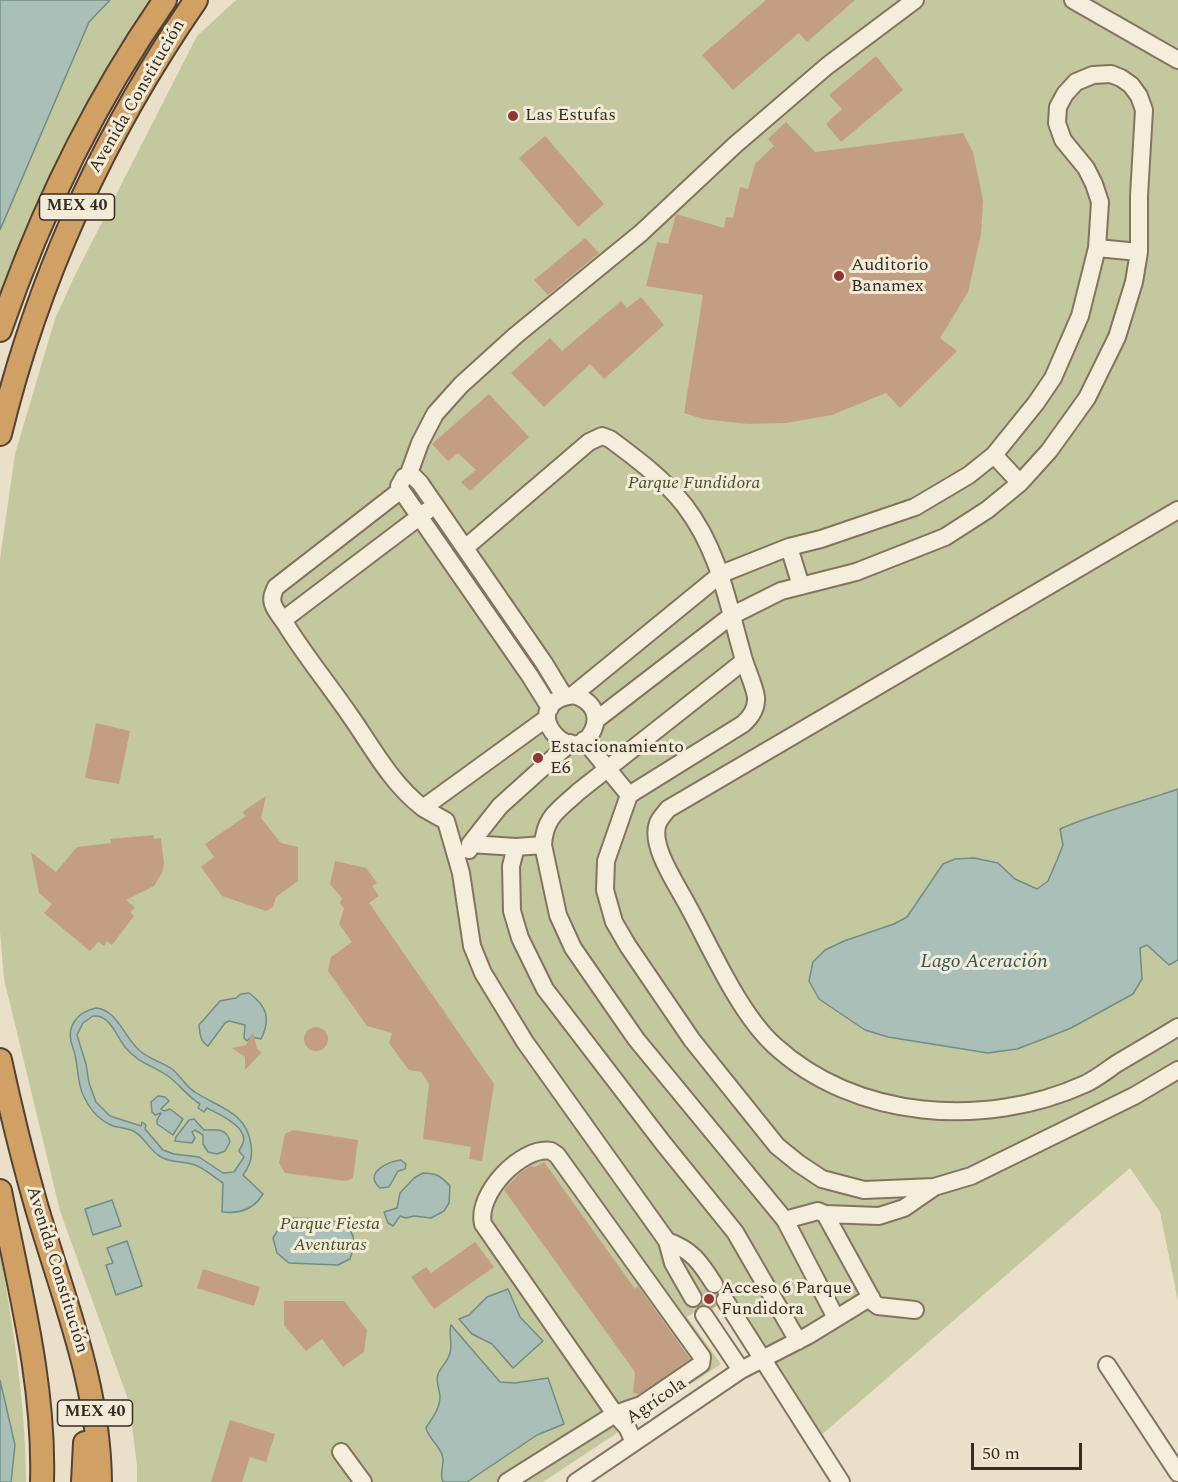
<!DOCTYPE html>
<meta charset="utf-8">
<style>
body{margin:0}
#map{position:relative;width:1178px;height:1482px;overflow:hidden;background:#eae0c9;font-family:Spectral,serif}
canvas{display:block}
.scale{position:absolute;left:971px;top:1443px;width:111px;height:27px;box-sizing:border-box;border:3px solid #372c21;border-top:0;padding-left:8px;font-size:18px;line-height:21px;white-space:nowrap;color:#372c21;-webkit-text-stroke:4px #f2ebd8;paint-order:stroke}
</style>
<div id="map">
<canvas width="1178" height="1482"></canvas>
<div class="scale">50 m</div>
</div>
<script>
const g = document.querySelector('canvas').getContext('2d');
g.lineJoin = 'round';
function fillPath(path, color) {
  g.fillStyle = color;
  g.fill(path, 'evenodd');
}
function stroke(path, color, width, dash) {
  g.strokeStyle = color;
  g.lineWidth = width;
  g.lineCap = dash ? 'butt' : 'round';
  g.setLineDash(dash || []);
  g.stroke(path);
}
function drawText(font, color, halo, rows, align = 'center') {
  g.font = font + ' Spectral,serif';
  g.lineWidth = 6;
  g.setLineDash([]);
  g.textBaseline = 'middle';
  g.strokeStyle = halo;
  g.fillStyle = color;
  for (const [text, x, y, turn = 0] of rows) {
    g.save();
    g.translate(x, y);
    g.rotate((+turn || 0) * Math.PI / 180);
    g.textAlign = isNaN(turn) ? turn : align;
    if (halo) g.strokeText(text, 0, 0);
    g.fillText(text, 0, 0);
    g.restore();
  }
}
fillPath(new Path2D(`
 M 0,0 L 151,0 L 131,31 L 37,205 L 0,298 Z
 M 236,0 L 1178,0 L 1178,1301 L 1160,1212 L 1130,1168 L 819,1437 L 728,1291 L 687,1317 L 721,1364 L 543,1482 L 137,1482 L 137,1466 L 129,1402 L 60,1211 L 4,979 L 0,932 L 0,559 L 15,454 L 55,319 L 75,275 L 197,36 Z
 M 0,1252 C 13,1327 26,1405 26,1482 L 0,1482 Z`), '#c3c89e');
const water = new Path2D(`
 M 0,0 L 110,0 L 89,22 L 0,230 Z
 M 1178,789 L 1178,960 L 1169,965 L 1147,945 L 1140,948 L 1142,979 L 1133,994 L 1071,1028 L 1046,1038 L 1017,1049 L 988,1053 L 888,1037 L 865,1030 L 819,999 L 809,981 L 813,962 L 825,950 L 844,941 L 894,924 L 907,917 L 943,864 L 955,859 L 974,858 L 998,863 L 1015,879 L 1037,889 L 1048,881 L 1057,860 L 1063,845 L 1060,829 C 1098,812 1139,803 1178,789 Z
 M 249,993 C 267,1006 271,1019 261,1039 L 251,1037 L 247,1041 L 244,1038 L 245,1025 L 229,1021 L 225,1023 L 208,1046 C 200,1041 200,1034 199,1025 L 220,1001 L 236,998 L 241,994 Z
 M 96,1008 C 118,1010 124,1038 140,1051 C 149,1059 162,1062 172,1069 C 181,1076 185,1086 195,1092 C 219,1108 247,1112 251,1145 C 253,1157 250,1166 243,1175 L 263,1194 C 254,1209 239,1214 222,1212 L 223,1183 C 213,1177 204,1167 192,1164 C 181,1161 172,1163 161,1157 C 150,1151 145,1138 135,1132 C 128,1128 120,1128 113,1126 C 100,1121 90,1109 84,1097 C 76,1082 79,1064 73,1048 C 65,1028 76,1012 96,1008 ZM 93,1016 C 110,1014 116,1036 125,1047 C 139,1064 152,1065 168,1076 C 179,1084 187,1096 200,1104 L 198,1108 L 204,1112 L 207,1108 C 217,1113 249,1127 243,1143 C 242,1146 240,1148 239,1151 L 244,1157 L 234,1172 L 223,1173 L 199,1157 L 174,1154 L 163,1150 L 145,1129 L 146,1125 L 142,1122 L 141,1126 L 110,1116 L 96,1102 L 89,1083 L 86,1064 L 77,1035 L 83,1023 Z
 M 158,1096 L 165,1097 L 169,1101 L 161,1109 L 164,1111 L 170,1109 L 183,1119 L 173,1135 L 157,1124 L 157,1120 L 161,1113 L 155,1115 L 152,1112 L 151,1102 Z
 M 194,1119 L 204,1130 C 215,1130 227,1127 230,1142 L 225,1151 L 217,1154 L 208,1152 L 203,1144 L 203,1135 L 195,1130 L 192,1132 L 195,1138 L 192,1143 L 175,1141 L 176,1137 L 189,1120 Z
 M 401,1160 L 406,1164 L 405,1169 L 398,1171 L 389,1187 L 380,1188 C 363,1174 387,1161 401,1160 Z
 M 423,1173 C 436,1173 441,1176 450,1186 L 449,1203 L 444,1211 L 431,1218 L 414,1216 L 406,1218 L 400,1216 L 393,1226 L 388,1223 L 384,1212 L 397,1208 L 400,1193 L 414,1178 Z
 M 112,1200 L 121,1226 L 93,1235 L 85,1209 Z
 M 293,1218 C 323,1220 367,1215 350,1259 L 338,1265 L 289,1263 L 277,1253 L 273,1238 L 281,1225 Z
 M 127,1241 L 142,1286 L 116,1295 L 106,1265 L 113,1263 L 107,1248 Z
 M 508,1289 L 520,1317 L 543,1341 L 513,1368 L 492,1344 L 472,1334 L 459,1319 L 469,1315 L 487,1297 Z
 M 451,1325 L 500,1382 L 515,1383 L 548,1378 L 564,1424 L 537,1435 L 467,1482 L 443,1482 C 439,1474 444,1466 443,1458 C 441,1446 429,1440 426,1428 C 432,1418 440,1409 440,1397 C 440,1389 435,1382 438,1374 C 441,1367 448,1361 450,1353 C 453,1343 448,1334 451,1325 Z
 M 0,1380 L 15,1445 L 11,1482 L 0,1482 Z`);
fillPath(water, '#a9bfb8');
stroke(water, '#718d86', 1.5);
fillPath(new Path2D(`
 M 766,0 L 855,0 L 807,42 L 799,33 L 733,90 L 702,55 Z
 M 876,56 L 903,90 L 841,142 L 826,124 L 842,109 L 829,95 Z
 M 786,122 L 815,152 L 963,133 L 973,152 L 983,200 L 981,234 L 968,292 L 940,338 L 957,351 L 900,408 L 886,393 L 832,415 L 786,423 L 748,424 L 703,419 L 684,413 L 703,295 L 646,286 L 657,242 L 668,244 L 676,214 L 724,228 L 726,217 L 733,218 L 740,187 L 748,189 L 755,164 L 774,146 L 768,139 Z
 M 545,136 L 604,204 L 578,227 L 519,158 Z
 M 585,238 L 599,253 L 548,295 L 534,280 Z
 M 641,297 L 664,325 L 604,379 L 590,364 L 544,407 L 511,373 L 550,338 L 562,351 L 621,301 L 627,308 Z
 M 489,394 L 529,437 L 470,491 L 461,482 L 476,470 L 458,453 L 448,461 L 432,444 Z
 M 96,723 L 130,731 L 119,784 L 85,778 Z
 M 266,796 L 261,818 L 281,843 L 298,847 L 298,881 L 276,897 L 273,907 L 266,911 L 222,896 L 201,867 L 214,857 L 205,844 L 246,816 L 242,812 Z
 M 154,835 L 154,839 L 161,838 L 164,863 L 162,873 L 154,886 L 126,900 L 135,908 L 130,912 L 134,916 L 112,945 L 107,941 L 104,946 L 98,942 L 90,951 L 44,913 L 52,904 L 39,893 L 31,852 L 56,872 L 77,847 L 111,843 L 110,839 Z
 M 335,861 L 366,868 L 377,883 L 372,886 L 379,896 L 369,903 L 494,1084 L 482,1161 L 469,1159 L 471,1147 L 423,1139 L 429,1084 L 421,1072 L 409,1070 L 389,1043 L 392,1033 L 367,1026 L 328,971 L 331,957 L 352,942 L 339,924 L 344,908 L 340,903 L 342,898 L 330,884 Z
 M304 1039a12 12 0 1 1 24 0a12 12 0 1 1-24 0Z
 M 253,1032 L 257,1049 L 262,1052 L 245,1070 L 245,1057 L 232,1048 L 246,1045 Z
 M 293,1130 L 358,1140 L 353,1178 L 346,1181 L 285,1173 L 279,1163 L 285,1134 Z
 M 544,1162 L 635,1289 L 638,1286 L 690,1359 L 639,1394 L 633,1393 L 635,1372 L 504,1190 L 521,1172 L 531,1166 L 535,1167 Z
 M 475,1242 L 494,1267 L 434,1309 L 411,1277 L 426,1267 L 431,1273 Z
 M 203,1269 L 260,1287 L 254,1306 L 197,1288 Z
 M 705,1290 L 710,1294 L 717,1294 L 715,1300 L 716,1306 L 712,1309 L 708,1305 L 700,1306 L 703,1299 L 702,1292 Z
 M 284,1301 L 344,1301 L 367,1330 L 364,1352 L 343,1367 L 322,1339 L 306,1351 L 284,1325 Z
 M 230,1420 L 275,1434 L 266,1462 L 250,1457 L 242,1482 L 211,1482 Z`), '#c49e83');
stroke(new Path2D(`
 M 705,1290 L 716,1306`), '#c6bca7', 16, [16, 8]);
const minor = new Path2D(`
 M 1073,0 L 1178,60
 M 1097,248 L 1139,252
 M 994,455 L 1020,483
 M 408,476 L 420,443 L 435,414 L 461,385 L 515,336 L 641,233 L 735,145 L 827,66 L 915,0
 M 401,490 L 276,587 C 273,593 271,598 273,604 C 276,613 284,620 288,628 C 307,658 329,685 349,714 C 373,748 390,782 423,808
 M 1178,510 L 668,809 C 665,813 660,818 658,823 C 649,846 678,886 688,906 C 711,948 739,1013 774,1045 C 855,1120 986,1129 1085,1084 C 1096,1079 1106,1071 1116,1064 C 1136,1052 1157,1040 1178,1027
 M 789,547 L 801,586
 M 465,548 L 589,442 L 602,436 L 610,439 C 637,459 664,479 685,506 C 719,551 727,600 742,653 C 745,667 754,683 756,697 C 757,709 751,717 743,724 L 629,795
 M 283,620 L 427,511
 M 573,695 C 589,699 601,712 593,730 C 573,774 513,704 573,695 L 721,574 L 789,547 L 821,539 L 915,507 L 969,475 L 994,455 L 1036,403 L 1053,378 L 1080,316 L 1097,248 L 1100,202 L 1094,184 L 1086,168 L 1063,140 L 1057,123 L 1058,107 L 1065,94 L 1076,82 L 1093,75 L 1111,74 L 1121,78 L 1131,85 L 1139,96 L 1144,110 L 1139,196 L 1139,252 L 1134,282 L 1117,337 L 1087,398 L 1049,451 L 1020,483 L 987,510 L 945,537 L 856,572 L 781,591 L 731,616 L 596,720
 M 550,708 L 530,676 L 401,490 L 399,486 L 404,477 L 413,476 L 420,483 L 544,663 L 564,696
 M 547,718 L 423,808 L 446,821 L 461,873 L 472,946 L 483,973 L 525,1042 L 667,1241 C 692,1250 700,1262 714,1284
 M 584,740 L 629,795 L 606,861 L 605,890 L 614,922 L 628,946 L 692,1040 L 777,1146 L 798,1163 L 822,1179 L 864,1190 L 934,1187 L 971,1176 L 1134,1096 L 1178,1070
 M 470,844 L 516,847 L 543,845 C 545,816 558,811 578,792 L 744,661
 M 543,845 L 558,915 L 573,948 L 636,1039 L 785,1220 L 836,1318
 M 516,847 L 511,866 L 512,911 L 520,938 L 545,989 L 663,1143 L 735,1232 L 798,1341
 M 469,850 L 470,844 L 500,806 L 570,743
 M 825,1214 L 879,1216 L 904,1208 L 933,1188
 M 785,1220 L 818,1211 L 825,1214 L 874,1303 L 878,1306 L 915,1310
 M 672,1247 L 667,1241 L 673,1263 L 693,1298
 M 725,1300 L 841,1482
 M 704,1315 L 741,1370
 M 1107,1365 L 1178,1473
 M 341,1452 L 363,1482
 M 507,1482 L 615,1414 L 483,1224 C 476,1194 521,1146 551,1151 L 557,1155 L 702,1357 L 701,1364 L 641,1405 L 615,1414 L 627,1427 L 634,1442
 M 576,1482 L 741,1370 L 809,1335 L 871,1297`);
const highway = new Path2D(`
 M 0,330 C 40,214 94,102 165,0
 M 0,434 C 38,277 105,132 196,0
 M 0,1060 C 10,1106 21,1152 34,1198 C 61,1294 99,1380 100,1482
 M 0,1191 C 19,1287 45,1384 42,1482
 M 83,1482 L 85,1443`);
stroke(minor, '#857360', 20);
stroke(highway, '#534233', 26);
stroke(minor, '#f6eedc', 16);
stroke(highway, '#d0a064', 22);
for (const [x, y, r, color] of [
 [513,116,6,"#8e3637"],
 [839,276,6,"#8e3637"],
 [538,758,6,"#8e3637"],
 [709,1299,6,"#8e3637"]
]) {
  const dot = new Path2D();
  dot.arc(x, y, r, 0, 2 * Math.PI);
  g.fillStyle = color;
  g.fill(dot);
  stroke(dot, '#f2ebd8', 2);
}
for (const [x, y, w] of [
 [77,207,75],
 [95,1413,75]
]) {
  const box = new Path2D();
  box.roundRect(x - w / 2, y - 13, w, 26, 4.5);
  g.fillStyle = '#f2ebd8';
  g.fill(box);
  stroke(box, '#372c21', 1.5);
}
drawText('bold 16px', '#372c21', null, [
 ["MEX 40",77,207],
 ["MEX 40",95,1413]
]);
drawText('18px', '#372c21', '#f2ebd8', [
 ["Avenida Constitución",138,97,-60],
 ["Avenida Constitución",56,1270,73],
 ["Agrícola",657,1402,-34]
]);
drawText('18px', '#372c21', '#f2ebd8', [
 ["Las Estufas",525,116],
 ["Auditorio",851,266],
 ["Banamex",851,287],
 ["Estacionamiento",550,748],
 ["E6",550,769],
 ["Acceso 6 Parque",721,1289],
 ["Fundidora",721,1310]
], 'left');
drawText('italic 18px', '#48512a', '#f2ebd8', [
 ["Parque Fundidora",694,484],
 ["Parque Fiesta",330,1225],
 ["Aventuras",330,1246]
]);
drawText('italic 20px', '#325553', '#f2ebd8', [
 ["Lago Aceración",984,963]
]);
</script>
